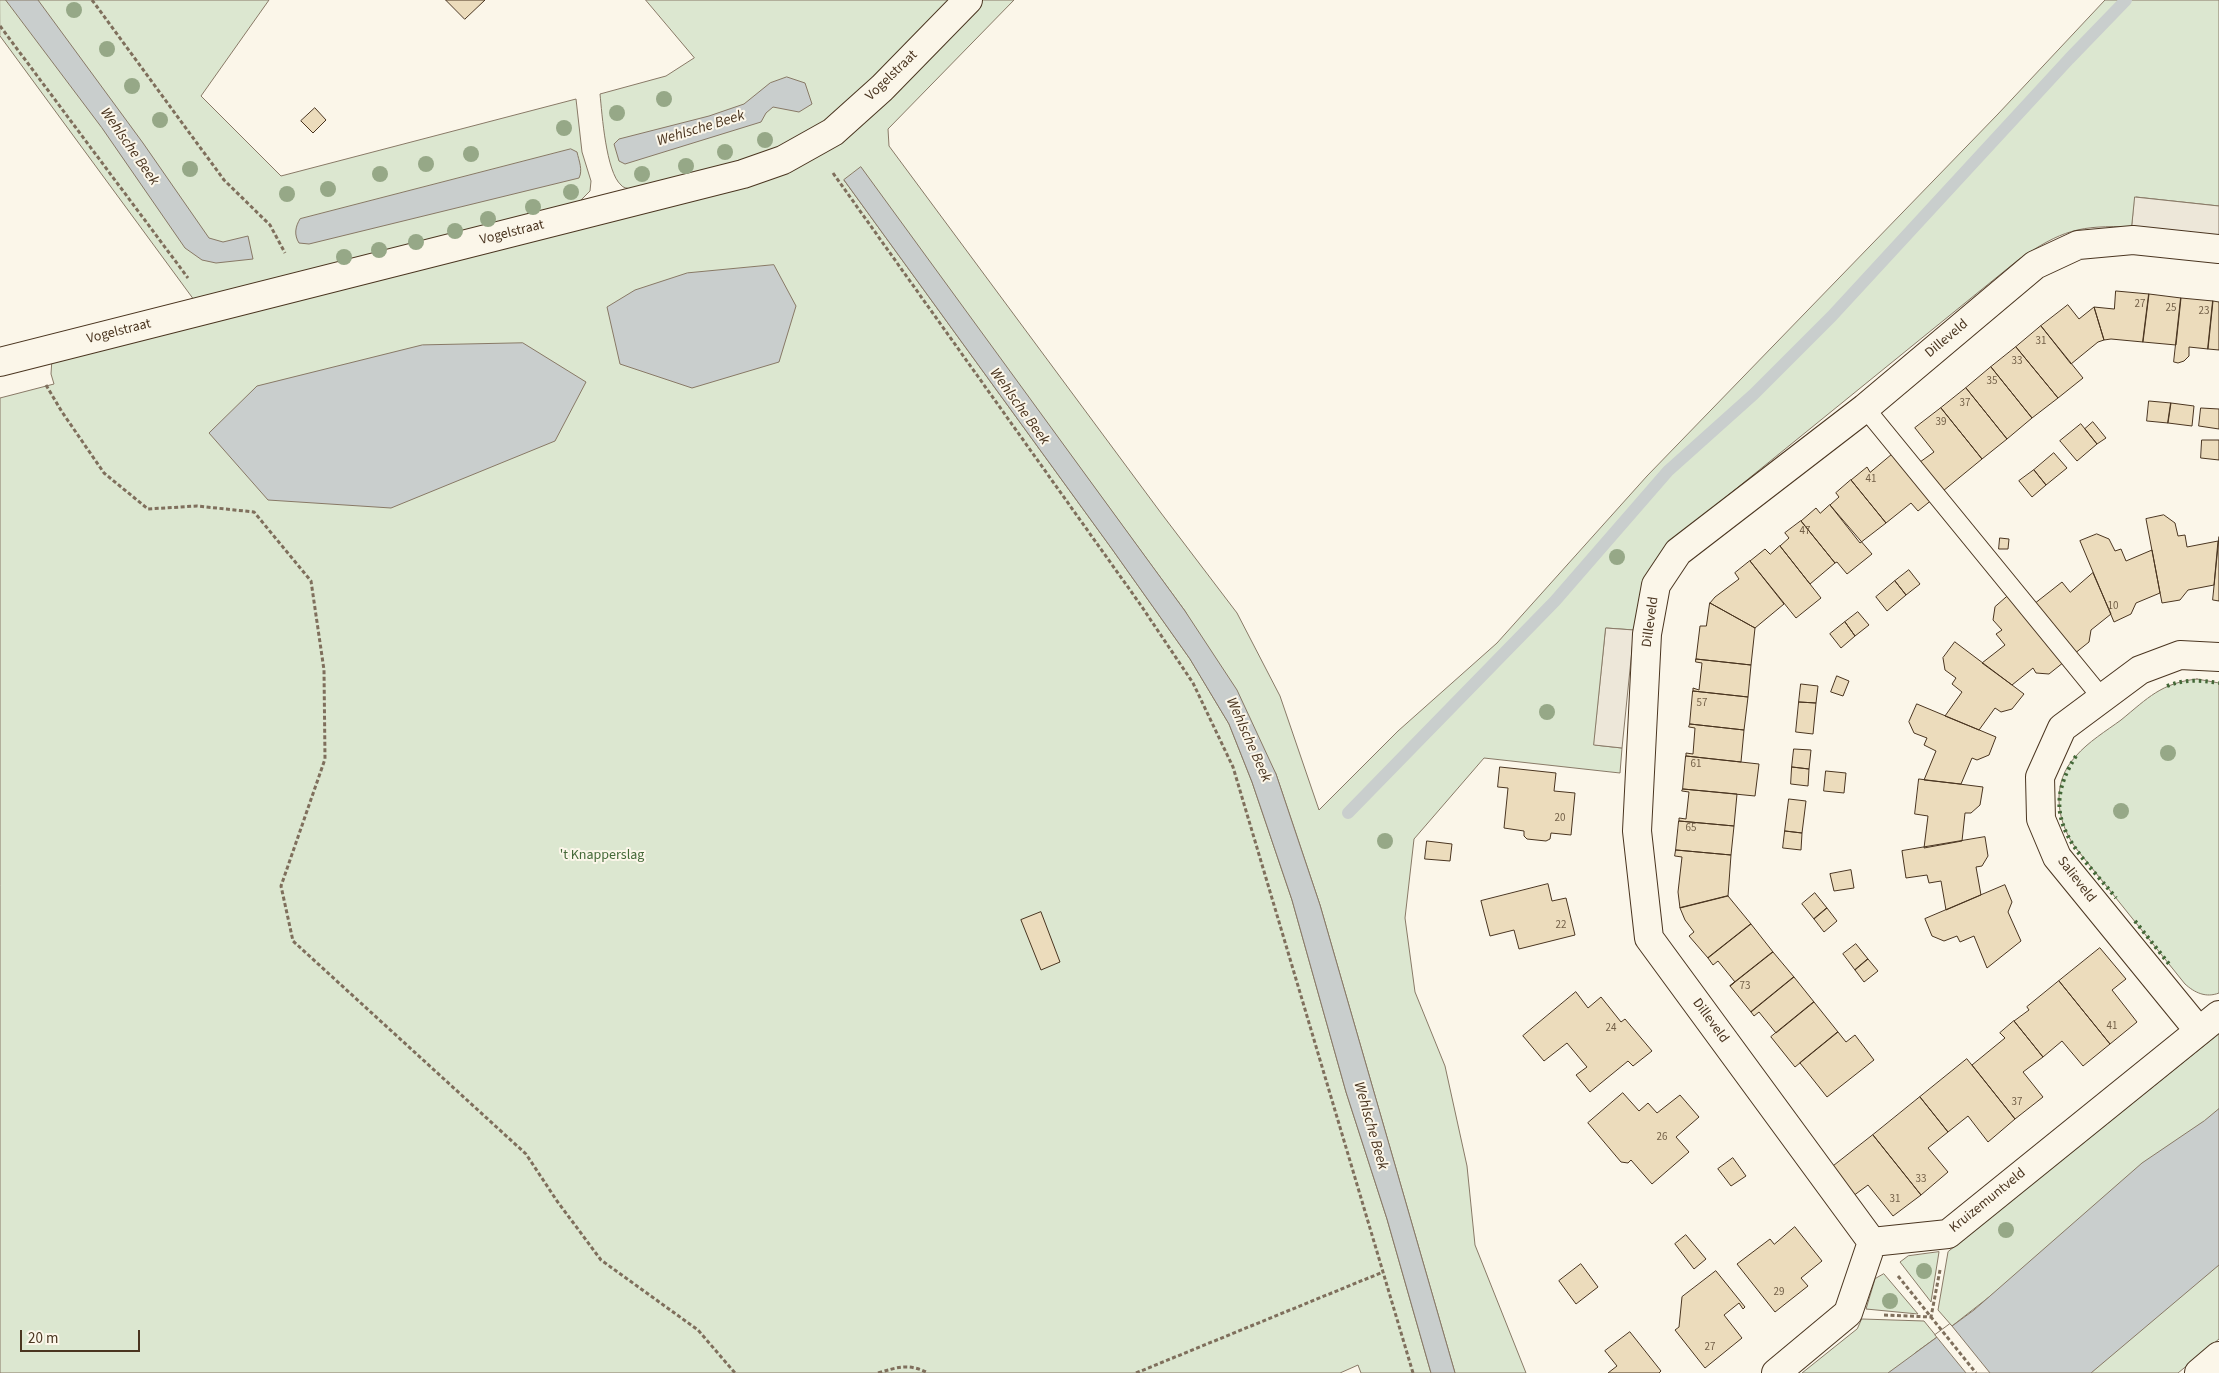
<!DOCTYPE html>
<style>
body{margin:0}
#map{position:relative;width:2219px;height:1373px;overflow:hidden;background:#fbf6e9;font-family:"Source Sans 3",sans-serif}
canvas{display:block}
.scale{position:absolute;left:20px;top:1330px;width:120px;height:22px;box-sizing:border-box;border:2px solid #4a3520;border-top:0;padding-left:6px;font-size:15px;line-height:18px;white-space:nowrap;color:#4a3520;-webkit-text-stroke:4px #fbf6e9;paint-order:stroke}
</style>
<div id="map">
<canvas width="2219" height="1373"></canvas>
<div class="scale">20 m</div>
</div>
<script>
const g = document.querySelector('canvas').getContext('2d');
g.lineJoin = 'round';
function fillPath(path, color) {
  g.fillStyle = color;
  g.fill(path, 'evenodd');
}
function stroke(path, color, width, dash) {
  g.strokeStyle = color;
  g.lineWidth = width;
  g.lineCap = dash ? 'butt' : 'round';
  g.setLineDash(dash || []);
  g.stroke(path);
}
function drawText(font, color, halo, rows, align = 'center') {
  g.font = font + ' "Source Sans 3",sans-serif';
  g.lineWidth = 4;
  g.setLineDash([]);
  g.textBaseline = 'middle';
  g.strokeStyle = halo;
  g.fillStyle = color;
  for (const [text, x, y, turn = 0] of rows) {
    g.save();
    g.translate(x, y);
    g.rotate((+turn || 0) * Math.PI / 180);
    g.textAlign = isNaN(turn) ? turn : align;
    if (halo) g.strokeText(text, 0, 0);
    g.fillText(text, 0, 0);
    g.restore();
  }
}
const green = new Path2D(`
 M 0,0 L 269,0 L 201,96 L 281,176 L 576,99 L 582,152 L 591,181 L 590,191 L 576,205 L 197,304 L 0,36 Z
 M 646,0 L 955,0 L 843,113 L 762,157 L 631,189 C 627,188 623,188 621,185 C 606,172 602,114 600,94 L 666,76 L 694,58 Z
 M 983,0 L 1014,0 L 888,129 L 889,146 L 1161,513 L 1237,613 L 1280,696 L 1319,810 L 1398,731 L 1497,643 L 1647,476 L 1998,114 L 2105,0 L 2219,0 L 2219,206 L 2136,197 L 2132,227 C 2079,225 2062,230 2018,260 L 1673,540 L 1653,565 L 1644,587 L 1634,630 L 1606,628 L 1595,745 L 1622,748 L 1620,773 L 1484,758 L 1414,839 L 1405,918 L 1415,992 L 1445,1066 L 1467,1166 L 1475,1245 L 1526,1373 L 1455,1373 L 1320,905 L 1276,774 L 1185,611 L 1031,401 L 844,180 L 1112,549 L 1190,659 L 1229,724 L 1252,782 L 1292,900 L 1346,1092 L 1387,1219 L 1431,1373 L 1361,1373 L 1358,1365 L 1340,1373 L 0,1373 L 0,398 L 54,384 L 51,374 L 52,358 L 756,179 L 878,106 Z
 M 2197,679 L 2219,683 L 2219,993 C 2206,998 2195,993 2185,984 L 2075,847 C 2056,820 2051,782 2076,756 C 2088,742 2106,731 2121,720 C 2148,698 2161,683 2197,679 Z
 M 2219,1034 L 2219,1117 L 1952,1326 L 1938,1310 L 1948,1252 Z
 M 1939,1252 L 1931,1302 L 1900,1262 L 1908,1256 Z
 M 2219,1259 L 2219,1339 L 2178,1373 L 2080,1373 Z
 M 1884,1274 L 1918,1314 L 1866,1309 L 1875,1279 Z
 M 1862,1319 L 1924,1321 L 1937,1337 L 1915,1353 L 1900,1373 L 1802,1373 L 1857,1329 Z`);
fillPath(green, '#dce7d0');
stroke(green, '#887966', 1);
const parking = new Path2D(`
 M 2135,197 L 2219,206 L 2219,237 L 2132,227 Z
 M 1606,628 L 1634,630 L 1622,748 L 1594,745 Z`);
fillPath(parking, '#ede7d9');
stroke(parking, '#887966', 1);
const water = new Path2D(`
 M 6,0 L 38,0 L 143,143 L 209,238 L 223,242 L 248,236 L 253,259 L 216,263 L 202,260 L 185,248 L 102,128 Z
 M 787,77 L 805,83 L 812,104 L 799,112 L 773,107 L 766,113 L 761,122 L 625,164 L 619,161 L 614,144 L 619,139 L 709,116 L 744,104 L 770,83 Z
 M 571,149 L 577,152 C 579,161 583,170 579,178 L 309,244 L 299,243 C 294,235 295,227 300,219 Z
 M 861,167 L 1185,611 L 1237,690 L 1276,774 L 1320,905 L 1455,1373 L 1431,1373 L 1387,1219 L 1346,1092 L 1292,900 L 1252,782 L 1229,724 L 1190,659 L 1112,549 L 844,180 Z
 M 774,265 L 796,306 L 779,362 L 692,388 L 620,364 L 607,307 L 635,290 L 687,273 Z
 M 523,343 L 586,382 L 555,441 L 391,508 L 268,500 L 209,433 L 257,386 L 422,345 Z
 M 2219,1109 L 2219,1265 L 2091,1373 L 1888,1373 L 1974,1310 L 2142,1163 L 2204,1121 Z`);
fillPath(water, '#c9cecd');
stroke(water, '#887966', 1);
const pier = new Path2D(`
 M 1950,1324 L 1952,1326 L 1990,1373 L 1966,1373 L 1935,1335 Z`);
fillPath(pier, '#fbf6e9');
stroke(pier, '#887966', 1);
stroke(new Path2D(`
 M 1348,813 L 1555,601 L 1668,471 L 1754,394 L 1832,316 L 2069,59 L 2126,0`), '#c9cecd', 12);
const building = new Path2D(`
 M 446,0 L 485,0 L 465,19 Z
 M 315,108 L 326,120 L 313,133 L 301,121 Z
 M 2116,291 L 2149,294 L 2143,342 L 2111,339 L 2104,340 L 2094,307 L 2114,309 Z
 M 2149,294 L 2181,298 L 2176,345 L 2143,342 Z
 M 2181,298 L 2213,301 L 2208,349 L 2189,347 L 2189,356 L 2184,361 L 2178,363 L 2174,362 Z
 M 2213,301 L 2219,302 L 2219,350 L 2208,349 Z
 M 2068,305 L 2079,319 L 2094,307 L 2104,340 L 2098,342 L 2071,364 L 2041,326 Z
 M 2041,326 L 2083,378 L 2058,398 L 2016,347 Z
 M 2016,347 L 2058,398 L 2032,418 L 1991,367 Z
 M 1991,367 L 2032,418 L 2007,439 L 1966,388 Z
 M 1966,388 L 2007,439 L 1982,459 L 1941,408 Z
 M 2149,401 L 2171,403 L 2168,423 L 2147,421 Z
 M 2171,403 L 2194,406 L 2192,426 L 2168,423 Z
 M 1941,408 L 1982,459 L 1943,491 L 1920,462 L 1934,452 L 1915,428 Z
 M 2201,408 L 2219,409 L 2219,429 L 2199,426 Z
 M 2093,422 L 2106,438 L 2097,444 L 2085,429 Z
 M 2081,424 L 2097,444 L 2077,461 L 2060,441 Z
 M 2202,440 L 2219,440 L 2219,460 L 2201,458 Z
 M 1895,452 L 1933,499 L 1918,511 L 1911,503 L 1886,523 L 1851,480 L 1867,467 L 1870,472 Z
 M 2054,453 L 2067,468 L 2046,485 L 2034,470 Z
 M 2034,470 L 2046,485 L 2032,497 L 2019,481 Z
 M 1851,480 L 1886,523 L 1860,543 L 1830,505 L 1839,497 L 1836,493 Z
 M 1830,505 L 1872,554 L 1847,574 L 1837,562 L 1835,563 L 1801,521 L 1816,508 L 1820,513 Z
 M 2164,515 L 2175,523 L 2178,536 L 2185,535 L 2187,547 L 2218,541 L 2214,585 L 2188,590 L 2180,600 L 2162,603 L 2146,519 Z
 M 1801,521 L 1835,563 L 1810,584 L 1780,546 L 1789,538 L 1785,533 Z
 M 2097,534 L 2109,539 L 2115,551 L 2121,549 L 2126,561 L 2152,550 L 2160,593 L 2136,603 L 2131,614 L 2114,622 L 2080,541 Z
 M 2219,537 L 2219,601 L 2213,600 Z
 M 2000,538 L 2009,539 L 2008,549 L 1999,549 Z
 M 1780,546 L 1821,598 L 1796,618 L 1750,561 L 1765,549 L 1770,554 Z
 M 1750,561 L 1784,604 L 1755,628 L 1710,603 L 1715,597 L 1739,579 L 1735,573 Z
 M 1909,570 L 1920,584 L 1906,595 L 1895,581 Z
 M 2093,573 L 2111,614 L 2091,630 L 2089,642 L 2074,654 L 2034,604 L 2062,582 L 2070,592 Z
 M 1895,581 L 1906,595 L 1887,611 L 1876,597 Z
 M 2009,595 L 2064,662 L 2049,674 L 2036,673 L 2033,668 L 2012,685 L 1982,663 L 2005,645 L 1996,634 L 2002,630 L 1993,620 L 1995,607 Z
 M 1710,603 L 1755,628 L 1751,665 L 1696,659 L 1700,626 L 1706,626 Z
 M 1858,612 L 1869,625 L 1855,636 L 1845,622 Z
 M 1845,622 L 1855,636 L 1841,648 L 1830,634 Z
 M 1955,642 L 2024,694 L 2012,709 L 2001,712 L 1995,708 L 1979,730 L 1945,716 L 1962,692 L 1952,684 L 1956,678 L 1945,670 L 1943,658 Z
 M 1696,659 L 1751,665 L 1748,697 L 1693,691 L 1693,688 L 1699,690 L 1702,663 L 1696,662 Z
 M 1837,676 L 1849,681 L 1843,696 L 1831,692 Z
 M 1801,684 L 1818,686 L 1816,703 L 1799,702 Z
 M 1693,691 L 1748,697 L 1744,730 L 1690,724 Z
 M 1799,702 L 1816,703 L 1813,734 L 1796,732 Z
 M 1917,704 L 1996,737 L 1989,755 L 1977,760 L 1972,758 L 1961,784 L 1924,780 L 1936,751 L 1924,745 L 1927,738 L 1914,733 L 1909,722 Z
 M 1690,724 L 1744,730 L 1741,762 L 1686,756 L 1686,753 L 1693,754 L 1695,728 L 1689,727 Z
 M 1794,749 L 1811,750 L 1809,769 L 1792,767 Z
 M 1686,756 L 1759,764 L 1755,796 L 1683,789 Z
 M 1500,767 L 1556,773 L 1554,791 L 1575,793 L 1571,835 L 1551,833 L 1550,839 L 1546,841 L 1527,839 L 1524,836 L 1524,831 L 1504,828 L 1508,788 L 1498,787 Z
 M 1792,767 L 1809,769 L 1808,786 L 1791,784 Z
 M 1826,771 L 1846,773 L 1844,793 L 1824,791 Z
 M 1919,779 L 1983,787 L 1980,805 L 1971,813 L 1965,813 L 1962,841 L 1924,848 L 1928,816 L 1915,814 Z
 M 1683,789 L 1737,794 L 1734,826 L 1679,821 L 1679,818 L 1686,819 L 1689,792 L 1682,791 Z
 M 1789,799 L 1806,801 L 1802,833 L 1785,831 Z
 M 1679,821 L 1734,826 L 1731,855 L 1676,850 Z
 M 1785,831 L 1802,833 L 1801,850 L 1783,848 Z
 M 1985,837 L 1988,856 L 1982,866 L 1976,867 L 1981,895 L 1946,910 L 1941,881 L 1929,883 L 1927,875 L 1906,878 L 1902,851 Z
 M 1427,841 L 1452,844 L 1450,861 L 1425,859 Z
 M 1676,850 L 1731,855 L 1728,896 L 1680,908 L 1678,892 L 1682,857 L 1675,856 Z
 M 1851,870 L 1854,888 L 1834,891 L 1830,874 Z
 M 1548,884 L 1552,901 L 1566,898 L 1575,935 L 1519,949 L 1514,930 L 1490,936 L 1481,901 Z
 M 2005,885 L 2012,902 L 2008,912 L 2021,941 L 1987,968 L 1974,936 L 1960,942 L 1957,936 L 1944,941 L 1932,936 L 1925,919 Z
 M 1815,893 L 1827,908 L 1814,919 L 1802,904 Z
 M 1728,896 L 1751,924 L 1708,958 L 1689,936 L 1694,932 L 1685,920 L 1680,908 Z
 M 1827,908 L 1837,921 L 1824,932 L 1814,919 Z
 M 1041,912 L 1060,962 L 1041,970 L 1021,920 Z
 M 1751,924 L 1773,952 L 1730,986 L 1735,982 L 1718,961 L 1713,965 L 1708,958 Z
 M 1856,944 L 1868,959 L 1855,970 L 1843,954 Z
 M 2100,948 L 2126,979 L 2112,990 L 2137,1022 L 2110,1044 L 2059,981 Z
 M 1773,952 L 1794,977 L 1751,1012 L 1730,986 Z
 M 1868,959 L 1878,971 L 1864,982 L 1855,970 Z
 M 1794,977 L 1814,1002 L 1776,1033 L 1759,1012 L 1754,1016 L 1751,1012 Z
 M 2059,981 L 2110,1044 L 2083,1066 L 2062,1041 L 2043,1057 L 2014,1021 L 2029,1010 L 2027,1007 Z
 M 1576,992 L 1588,1008 L 1601,997 L 1621,1022 L 1625,1019 L 1652,1051 L 1633,1066 L 1628,1061 L 1590,1092 L 1576,1075 L 1587,1067 L 1567,1043 L 1544,1061 L 1523,1036 Z
 M 1814,1002 L 1838,1032 L 1795,1067 L 1771,1037 Z
 M 2014,1021 L 2043,1057 L 2023,1072 L 2043,1097 L 2015,1119 L 1972,1065 L 2005,1038 L 2000,1033 Z
 M 1838,1032 L 1846,1042 L 1855,1035 L 1874,1060 L 1827,1097 L 1800,1063 Z
 M 1967,1059 L 2015,1119 L 1988,1142 L 1968,1116 L 1948,1132 L 1920,1097 Z
 M 1623,1093 L 1639,1111 L 1648,1103 L 1657,1113 L 1680,1095 L 1699,1117 L 1676,1137 L 1689,1152 L 1652,1184 L 1631,1160 L 1628,1163 L 1621,1162 L 1588,1123 Z
 M 1920,1097 L 1948,1132 L 1928,1148 L 1948,1172 L 1921,1195 L 1873,1135 Z
 M 1873,1135 L 1921,1195 L 1893,1216 L 1868,1185 L 1853,1196 L 1831,1168 Z
 M 1733,1158 L 1746,1176 L 1731,1186 L 1718,1169 Z
 M 1795,1227 L 1822,1261 L 1801,1278 L 1808,1286 L 1775,1312 L 1737,1264 L 1770,1239 L 1774,1244 Z
 M 1686,1235 L 1706,1259 L 1694,1269 L 1675,1244 Z
 M 1581,1264 L 1598,1287 L 1576,1304 L 1559,1281 Z
 M 1716,1271 L 1745,1307 L 1743,1309 L 1739,1303 L 1724,1315 L 1742,1338 L 1705,1368 L 1675,1330 L 1679,1327 L 1682,1297 Z
 M 1630,1332 L 1661,1371 L 1659,1373 L 1608,1373 L 1617,1366 L 1605,1351 Z`);
fillPath(building, '#ecdcbc');
stroke(building, '#4a3520', 1);
const service = new Path2D(`
 M 1865,408 L 2102,698`);
const minor = new Path2D(`
 M 0,362 L 743,174 L 783,160 L 833,132 L 882,88 L 968,0
 M 2199,1031 L 2057,857 L 2041,819 L 2040,777 L 2062,728 L 2140,670 L 2180,655 L 2219,657
 M 1872,1242 L 1649,938 L 1637,831 L 1647,634 L 1656,585 L 1678,552 L 1865,408 L 2035,265 L 2078,245 L 2133,240 L 2219,249
 M 1776,1373 L 1848,1313 L 1872,1242 L 1948,1234 L 2219,1015
 M 2199,1373 L 2219,1356`);
stroke(service, '#4a3520', 20);
stroke(minor, '#4a3520', 30);
stroke(new Path2D(`
 M 92,0 L 224,180 L 270,225 L 285,253
 M 0,26 L 188,278
 M 833,173 L 1140,604 L 1193,683 L 1233,767 L 1413,1373
 M 46,385 L 62,412 L 104,473 L 148,509 L 197,506 L 254,512 L 311,581 L 324,670 L 325,759 L 281,886 L 293,941 L 526,1154 L 557,1201 L 601,1260 L 698,1330 L 735,1373
 M 1898,1276 L 1976,1373
 M 1884,1315 L 1931,1317 L 1940,1270
 M 878,1373 C 898,1367 909,1363 928,1373
 M 1136,1373 L 1383,1272`), '#7f6f5c', 3, [4, 2.5]);
stroke(service, '#fbf6e9', 18);
stroke(minor, '#fbf6e9', 28);
stroke(new Path2D(`
 M 2167,686 C 2185,679 2200,680 2219,683
 M 2076,756 C 2035,819 2078,851 2116,898
 M 2135,921 L 2169,964`), '#436837', 4, [2.5, 4]);
g.fillStyle = '#96a887';
for (const [x, y] of [
 [74,10],
 [107,49],
 [132,86],
 [664,99],
 [617,113],
 [160,120],
 [564,128],
 [765,140],
 [725,152],
 [471,154],
 [426,164],
 [686,166],
 [190,169],
 [380,174],
 [642,174],
 [328,189],
 [571,192],
 [287,194],
 [533,207],
 [488,219],
 [455,231],
 [416,242],
 [379,250],
 [344,257],
 [1617,557],
 [1547,712],
 [2168,753],
 [2121,811],
 [1385,841],
 [2006,1230],
 [1924,1271],
 [1890,1301]
]) {
  g.beginPath();
  g.arc(x, y, 8, 0, 2 * Math.PI);
  g.fill();
}
drawText('11px', '#725f47', null, [
 ["27",2140,305],
 ["25",2171,309],
 ["23",2204,312],
 ["31",2041,342],
 ["33",2017,362],
 ["35",1992,382],
 ["37",1965,404],
 ["39",1941,423],
 ["41",1871,480],
 ["47",1805,532],
 ["10",2113,607],
 ["57",1702,704],
 ["61",1696,765],
 ["20",1560,819],
 ["65",1691,829],
 ["22",1561,926],
 ["73",1745,987],
 ["41",2112,1027],
 ["24",1611,1029],
 ["37",2017,1103],
 ["26",1662,1138],
 ["33",1921,1180],
 ["31",1895,1200],
 ["29",1779,1293],
 ["27",1710,1348]
]);
drawText('14px', '#4a3520', '#fbf6e9', [
 ["Vogelstraat",892,76,-44],
 ["Vogelstraat",512,233,-14],
 ["Vogelstraat",119,332,-14],
 ["Dilleveld",1947,339,-40],
 ["Dilleveld",1651,622,-82],
 ["Salieveld",2076,880,52],
 ["Dilleveld",1710,1021,54],
 ["Kruizemuntveld",1988,1201,-39]
]);
drawText('14px', '#436837', '#fbf6e9', [
 ["'t Knapperslag",602,856]
]);
drawText('italic 15px', '#4a3520', '#fbf6e9', [
 ["Wehlsche Beek",701,129,-17],
 ["Wehlsche Beek",129,147,55],
 ["Wehlsche Beek",1019,407,54],
 ["Wehlsche Beek",1248,740,66],
 ["Wehlsche Beek",1370,1126,74]
]);
</script>
